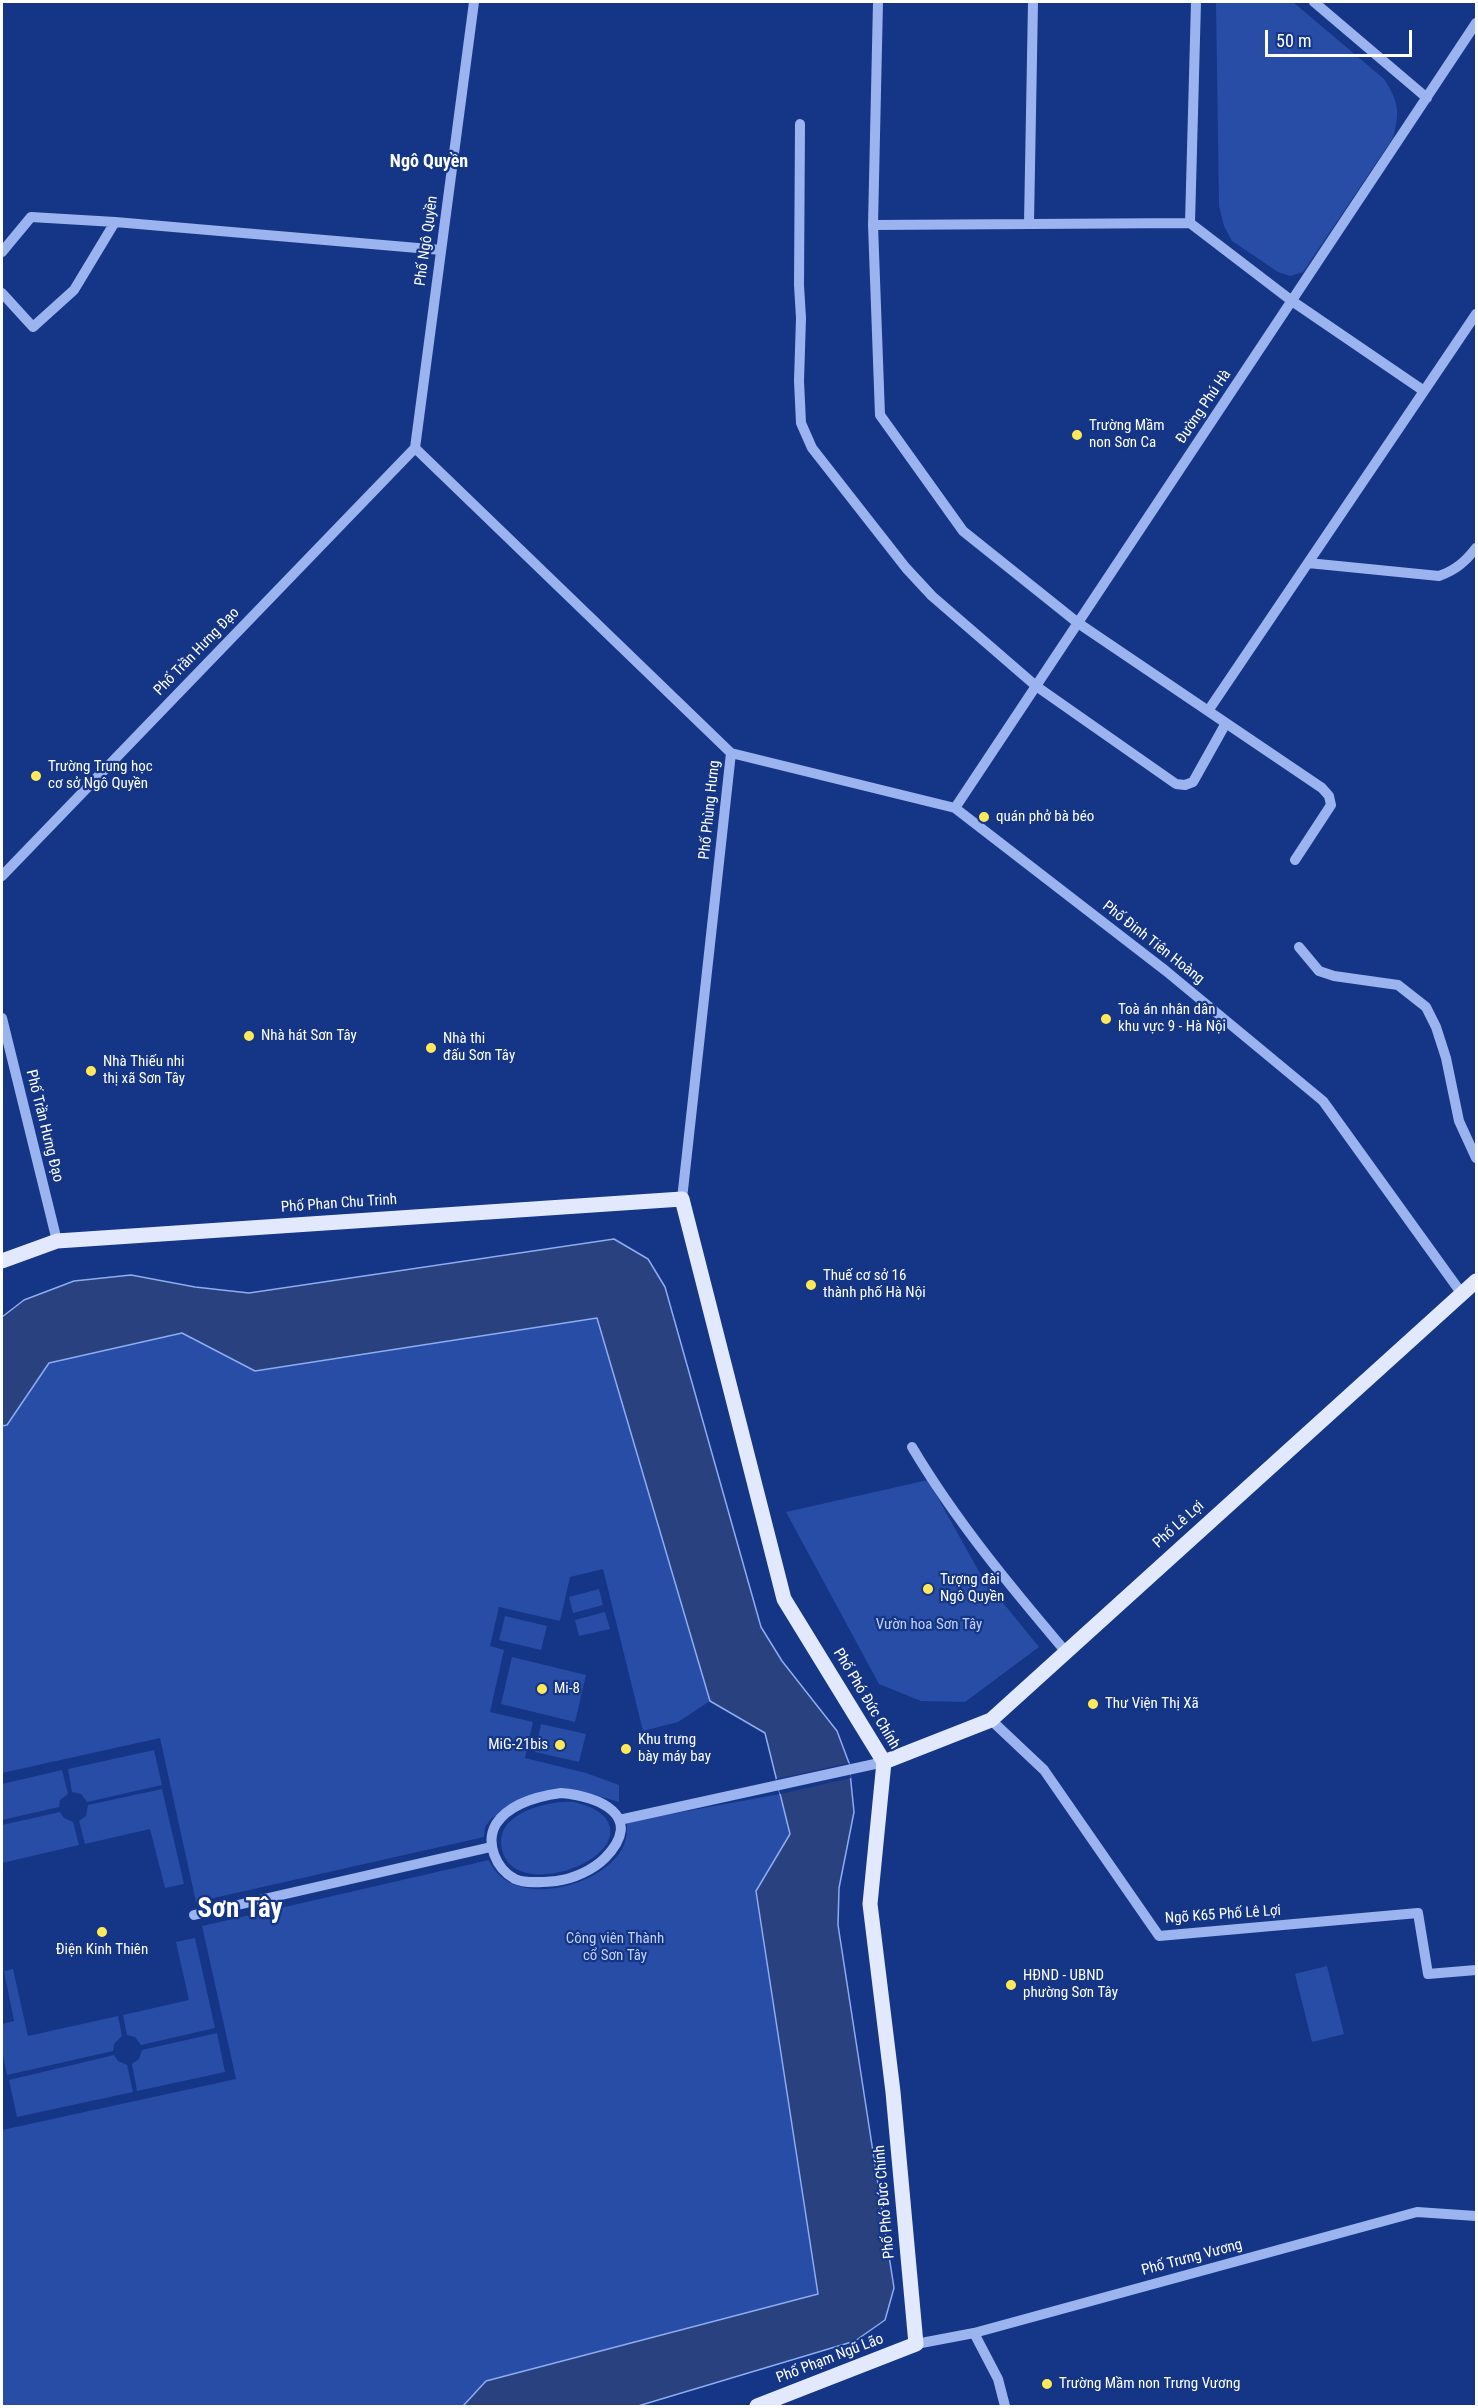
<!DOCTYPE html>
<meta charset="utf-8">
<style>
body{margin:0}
#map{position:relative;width:1478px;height:2408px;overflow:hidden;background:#153587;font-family:"Roboto Condensed",sans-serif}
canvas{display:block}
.frame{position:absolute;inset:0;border:3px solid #fff;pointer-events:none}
.scale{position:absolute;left:1265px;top:30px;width:147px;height:27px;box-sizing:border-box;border:3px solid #fff;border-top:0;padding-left:8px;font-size:18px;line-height:21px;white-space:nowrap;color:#fff;-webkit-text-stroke:4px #153587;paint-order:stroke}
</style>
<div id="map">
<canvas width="1478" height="2408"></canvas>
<div class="frame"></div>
<div class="scale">50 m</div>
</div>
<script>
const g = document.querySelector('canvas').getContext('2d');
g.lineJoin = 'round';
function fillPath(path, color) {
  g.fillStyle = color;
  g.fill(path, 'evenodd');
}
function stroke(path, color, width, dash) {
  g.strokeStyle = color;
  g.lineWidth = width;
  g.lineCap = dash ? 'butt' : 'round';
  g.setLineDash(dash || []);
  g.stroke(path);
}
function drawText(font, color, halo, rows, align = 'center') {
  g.font = font + ' "Roboto Condensed",sans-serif';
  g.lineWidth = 4.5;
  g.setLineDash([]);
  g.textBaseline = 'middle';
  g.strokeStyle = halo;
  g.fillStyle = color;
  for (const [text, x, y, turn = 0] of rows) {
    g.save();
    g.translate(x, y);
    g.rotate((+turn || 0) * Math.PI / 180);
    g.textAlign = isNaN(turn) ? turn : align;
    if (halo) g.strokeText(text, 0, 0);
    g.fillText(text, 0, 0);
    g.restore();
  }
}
fillPath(new Path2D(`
 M 1216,2 L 1293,2 L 1384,79 C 1399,102 1400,112 1393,138 L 1303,272 L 1290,276 L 1278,272 L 1232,241 L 1224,226 L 1219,206 Z
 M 597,1318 L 710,1701 L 678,1722 L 643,1731 L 603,1569 L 570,1577 L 560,1621 L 499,1607 L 490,1646 L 504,1650 L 490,1712 L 533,1722 L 525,1758 L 586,1773 L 619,1785 L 619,1802 L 581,1791 L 517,1801 L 491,1819 L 485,1827 L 484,1837 L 196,1902 L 160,1738 L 2,1773 L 2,1426 L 7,1425 L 49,1363 L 182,1333 L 255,1371 Z
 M 928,1480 L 982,1577 L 1039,1647 L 965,1702 L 921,1701 L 879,1684 L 786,1512 Z
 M 599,1589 L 603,1605 L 573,1613 L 569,1597 Z
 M 605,1612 L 610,1629 L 579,1636 L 575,1620 Z
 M 505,1616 L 547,1626 L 541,1650 L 499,1640 Z
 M 512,1657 L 586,1675 L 575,1722 L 501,1704 Z
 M 541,1724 L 586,1734 L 579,1762 L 535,1752 Z
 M 154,1750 L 162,1785 L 87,1802 L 81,1794 L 72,1792 L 68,1769 Z
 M 62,1770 L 68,1794 L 60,1800 L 59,1807 L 2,1820 L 2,1784 Z
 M 162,1789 L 184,1884 L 165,1888 L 150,1829 L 85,1844 L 79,1821 L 86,1816 L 88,1805 Z
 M 780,1794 L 790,1835 L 756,1891 L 818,2294 L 486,2381 L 463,2406 L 2,2406 L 2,2130 L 236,2079 L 202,1926 L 489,1860 C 510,1911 605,1888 624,1845 C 627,1838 627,1830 627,1822 Z
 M 574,1802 C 586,1805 602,1810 608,1822 C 629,1863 505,1905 501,1843 C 499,1812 551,1800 574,1802 Z
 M 60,1812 L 64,1818 L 73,1822 L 79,1845 L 2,1863 L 2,1825 Z
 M 195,1938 L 215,2028 L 141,2045 L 135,2037 L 127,2035 L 123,2015 L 189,2000 L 176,1942 Z
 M 1327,1966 L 1344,2034 L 1312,2042 L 1295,1974 Z
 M 13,1969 L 28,2036 L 118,2016 L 122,2036 L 114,2044 L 113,2051 L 7,2075 L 2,2050 L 2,2024 L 14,2021 L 4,1971 Z
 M 217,2033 L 225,2072 L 137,2091 L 132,2064 L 139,2059 L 142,2050 Z
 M 114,2055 L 118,2061 L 127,2065 L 133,2092 L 17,2117 L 9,2080 Z`), '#274da6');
const water = new Path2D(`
 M 614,1239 L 648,1259 L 665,1287 L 761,1627 L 782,1661 L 837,1731 L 849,1763 L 854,1812 L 839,1888 L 838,1925 L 894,2288 L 885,2320 L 855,2341 L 638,2406 L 463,2406 L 486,2381 L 818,2294 L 756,1891 L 790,1834 L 765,1733 L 710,1701 L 597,1318 L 255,1371 L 182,1333 L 49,1363 L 7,1425 L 2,1426 L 2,1317 L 24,1300 L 74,1281 L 131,1275 L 195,1287 L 249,1293 Z`);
fillPath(water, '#29417e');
stroke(water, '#8dacf1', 1.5);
fillPath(new Path2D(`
 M 849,1763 L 851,1778 L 780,1794 L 776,1779 Z`), '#153587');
stroke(new Path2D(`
 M 1314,2 L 1427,98
 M 800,124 L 799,285 L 801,318 L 799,381 L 801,423 L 812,448 L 906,568 L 932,596 L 1036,686 L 1176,784 L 1185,785 L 1193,782 L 1226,723
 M 115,222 L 441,250
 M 1029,223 L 1033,2
 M 1190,223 L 1196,2
 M 873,225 L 878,2
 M 2,252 L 31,217 L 115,222 L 74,290 L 33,327 L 2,293
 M 415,448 L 731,753 L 682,1199
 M 415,448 L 474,2
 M 1308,563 L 1439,576 C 1456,570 1466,561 1476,548
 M 1208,711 L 1476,314
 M 731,753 L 955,808 L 1166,971 L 1323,1101 L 1462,1294
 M 955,808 L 1476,23
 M 1295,860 L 1331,805 L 1329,796 L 1322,788 L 1078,623 L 963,531 L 880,415 L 873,225 L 1190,223 L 1292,301 L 1424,391
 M 2,876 L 415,448
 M 1299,947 L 1319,971 L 1334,976 L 1398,985 L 1426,1007 L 1436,1027 L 1446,1058 L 1459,1121 L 1476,1158
 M 2,1018 L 57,1241
 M 912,1447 C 956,1521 1010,1586 1066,1652
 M 991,1720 L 1044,1770 L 1159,1936 L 1418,1913 L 1428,1974 L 1476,1970
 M 561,1793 C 599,1796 646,1816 605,1858 C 593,1870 573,1879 556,1881 C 544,1882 526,1884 515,1879 C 496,1869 485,1843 496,1824 C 509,1804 539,1796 561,1793 Z
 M 619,1820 L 884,1762
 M 194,1915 L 491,1847
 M 974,2333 L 998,2379 L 1005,2406
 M 916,2344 L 974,2333 L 1417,2212 L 1476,2216`), '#9bb3ee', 10);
stroke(new Path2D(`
 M 2,1261 L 57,1241 L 682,1199 L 784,1599 L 884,1762 L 870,1904 L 893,2092 L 916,2344 L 757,2406
 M 884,1762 L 991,1720 L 1476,1281`), '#e2e9ff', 15);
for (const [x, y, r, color] of [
 [1077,435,6,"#ffe958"],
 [36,776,6,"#ffe958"],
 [984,817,6,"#ffe958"],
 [1106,1019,6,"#ffe958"],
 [249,1036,6,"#ffe958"],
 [431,1048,6,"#ffe958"],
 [91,1071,6,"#ffe958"],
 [811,1285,6,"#ffe958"],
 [928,1589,6,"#ffe958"],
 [542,1689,6,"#ffe958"],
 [1093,1704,6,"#ffe958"],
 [560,1745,6,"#ffe958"],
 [626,1749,6,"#ffe958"],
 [102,1932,6,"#ffe958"],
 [1011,1985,6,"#ffe958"],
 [1047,2384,6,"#ffe958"]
]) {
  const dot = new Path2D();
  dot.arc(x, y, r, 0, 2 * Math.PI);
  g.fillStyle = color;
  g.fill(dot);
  stroke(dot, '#153587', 2);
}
drawText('15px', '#fff', '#153587', [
 ["Phố Ngô Quyền",427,241,-82],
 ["Đường Phú Hà",1204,407,-56],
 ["Phố Trần Hưng Đạo",197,652,-46],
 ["Phố Phùng Hưng",710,810,-84],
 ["Phố Đinh Tiên Hoàng",1153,943,38],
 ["Phố Trần Hưng Đạo",44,1126,76],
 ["Phố Phan Chu Trinh",339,1204,-4],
 ["Phố Lê Lợi",1179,1525,-42],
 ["Phố Phó Đức Chính",866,1699,59],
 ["Ngõ K65 Phố Lê Lợi",1223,1915,-4],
 ["Phố Phó Đức Chính",885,2202,-95],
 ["Phố Trưng Vương",1192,2258,-15],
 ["Phố Phạm Ngũ Lão",830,2359,-21]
]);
drawText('15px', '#fff', '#153587', [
 ["Trường Mầm",1089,426],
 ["non Sơn Ca",1089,443],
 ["Trường Trung học",48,767],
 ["cơ sở Ngô Quyền",48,784],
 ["quán phở bà béo",996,817],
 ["Toà án nhân dân",1118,1010],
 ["khu vực 9 - Hà Nội",1118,1027],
 ["Nhà hát Sơn Tây",261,1036],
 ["Nhà thi",443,1039],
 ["đấu Sơn Tây",443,1056],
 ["Nhà Thiếu nhi",103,1062],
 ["thị xã Sơn Tây",103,1079],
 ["Thuế cơ sở 16",823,1276],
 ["thành phố Hà Nội",823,1293],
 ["Tượng đài",940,1580],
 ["Ngô Quyền",940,1597],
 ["Mi-8",554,1689],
 ["Thư Viện Thị Xã",1105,1704],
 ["Khu trưng",638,1740],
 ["bày máy bay",638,1757],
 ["MiG-21bis",548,1745,"right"],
 ["Điện Kinh Thiên",102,1950,"center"],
 ["HĐND - UBND",1023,1976],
 ["phường Sơn Tây",1023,1993],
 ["Trường Mầm non Trưng Vương",1059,2384]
], 'left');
drawText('15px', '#c1d2fb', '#153587', [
 ["Vườn hoa Sơn Tây",929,1625],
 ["Công viên Thành",615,1939],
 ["cổ Sơn Tây",615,1956]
]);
drawText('bold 18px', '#fff', '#153587', [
 ["Ngô Quyền",429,162]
]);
drawText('bold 27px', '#fff', '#153587', [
 ["Sơn Tây",240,1910]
]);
</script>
